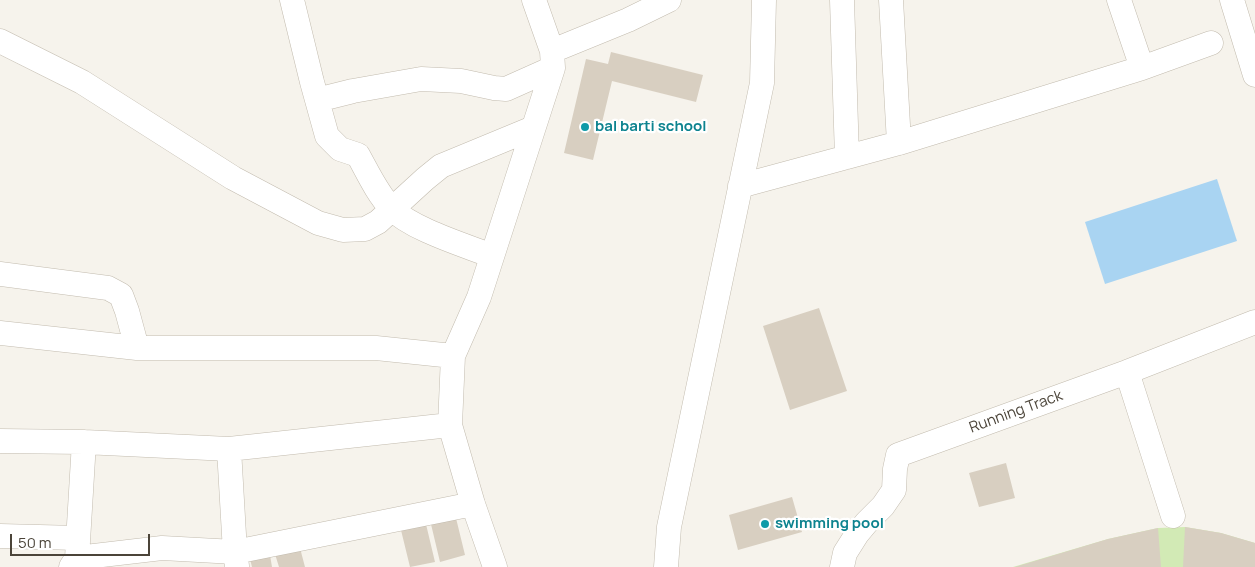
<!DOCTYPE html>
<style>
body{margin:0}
#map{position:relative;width:1255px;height:567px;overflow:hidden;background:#f6f3ec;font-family:Manrope,sans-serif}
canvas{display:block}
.scale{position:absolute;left:10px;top:534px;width:140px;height:22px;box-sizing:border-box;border:2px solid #4b4439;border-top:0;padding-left:6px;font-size:15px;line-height:18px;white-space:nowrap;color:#4b4439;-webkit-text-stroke:4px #fff;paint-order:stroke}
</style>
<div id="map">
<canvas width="1255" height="567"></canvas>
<div class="scale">50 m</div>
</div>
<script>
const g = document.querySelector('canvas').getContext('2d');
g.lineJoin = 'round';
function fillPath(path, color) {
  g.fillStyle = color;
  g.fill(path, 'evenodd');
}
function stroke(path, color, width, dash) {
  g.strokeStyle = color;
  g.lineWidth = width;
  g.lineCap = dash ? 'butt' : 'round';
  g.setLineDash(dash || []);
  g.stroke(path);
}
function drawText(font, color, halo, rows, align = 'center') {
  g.font = font + ' Manrope,sans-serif';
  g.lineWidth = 4.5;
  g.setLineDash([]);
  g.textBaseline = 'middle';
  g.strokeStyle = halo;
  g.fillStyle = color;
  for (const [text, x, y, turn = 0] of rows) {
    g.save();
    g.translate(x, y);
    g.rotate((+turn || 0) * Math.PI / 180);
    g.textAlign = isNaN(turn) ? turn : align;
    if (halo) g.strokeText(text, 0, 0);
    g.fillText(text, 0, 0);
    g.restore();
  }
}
fillPath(new Path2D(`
 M 1185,527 L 1221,533 L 1255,543 L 1255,567 L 1013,567 L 1108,539 L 1158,528 Z`), '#d2eab5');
fillPath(new Path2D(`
 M 1217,179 L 1237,241 L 1105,284 L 1085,222 Z`), '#a9d4f2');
fillPath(new Path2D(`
 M 611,52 L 703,75 L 696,102 L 612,81 L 593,160 L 564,153 L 586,59 L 608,64 Z
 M 819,308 L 847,391 L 790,410 L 763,326 Z
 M 1006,463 L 1015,498 L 979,507 L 969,473 Z
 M 792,497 L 802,532 L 738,550 L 729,515 Z
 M 455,514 L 465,555 L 440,562 L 430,520 Z
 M 425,520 L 435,562 L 410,567 L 400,526 Z
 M 1185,527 L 1221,533 L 1255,543 L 1255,567 L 1183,567 Z
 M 1158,528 L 1161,567 L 1015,567 L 1108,539 Z
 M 300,548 L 305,567 L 279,567 L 275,554 Z
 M 270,555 L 272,567 L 252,567 L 250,559 Z`), '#d8cfc1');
const minor = new Path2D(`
 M 292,0 L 312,82 L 327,136 L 340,149 L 358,155 C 368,173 377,193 391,208 C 411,229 464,245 492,256
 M 534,0 L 552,51
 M 842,0 L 847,157
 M 891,0 L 899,143
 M 1119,0 L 1142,68
 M 1232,0 L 1255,75
 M 0,41 L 82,82 L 233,178 L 318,223 L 343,230 L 365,229 L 378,222 L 425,179 L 441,166 L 533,128
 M 317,100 L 353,91 L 421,79 L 461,81 L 494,88 L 506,89 L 553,68
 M 740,186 L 899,143 L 1142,68 L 1211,43
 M 0,274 L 108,288 L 121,295 L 127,311 L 137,348
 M 0,333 L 137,348 L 376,348 L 453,356
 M 1127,372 L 1173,516
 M 0,441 L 84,442 L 229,449 L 450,425
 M 229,449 L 235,552 L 237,566
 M 0,536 L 78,538
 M 77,558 L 84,442
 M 71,567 L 77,558 L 162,548 L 235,552 L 473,504
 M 495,567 L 473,504 L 450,425 L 453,356 L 479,297 L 553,68 L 552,51 L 628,20 L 669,0
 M 666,567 L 669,527 L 762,83 L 764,0
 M 842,567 L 845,553 L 857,534 L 867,522 L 883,506 L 894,490 L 895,469 L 898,455 L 1127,372 L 1255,322`);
stroke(minor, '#c2bbae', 25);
stroke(minor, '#fff', 24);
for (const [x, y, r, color] of [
 [585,127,5,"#0f9aa8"],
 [765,524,5,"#0f9aa8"]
]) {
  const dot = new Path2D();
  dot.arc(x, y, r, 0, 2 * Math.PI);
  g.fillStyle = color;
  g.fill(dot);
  stroke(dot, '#fff', 2);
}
drawText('bold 15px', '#0d838f', '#fff', [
 ["bal barti school",595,127],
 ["swimming pool",775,524]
], 'left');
drawText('15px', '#4b4439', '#fff', [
 ["Running Track",1016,412,-20]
]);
</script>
